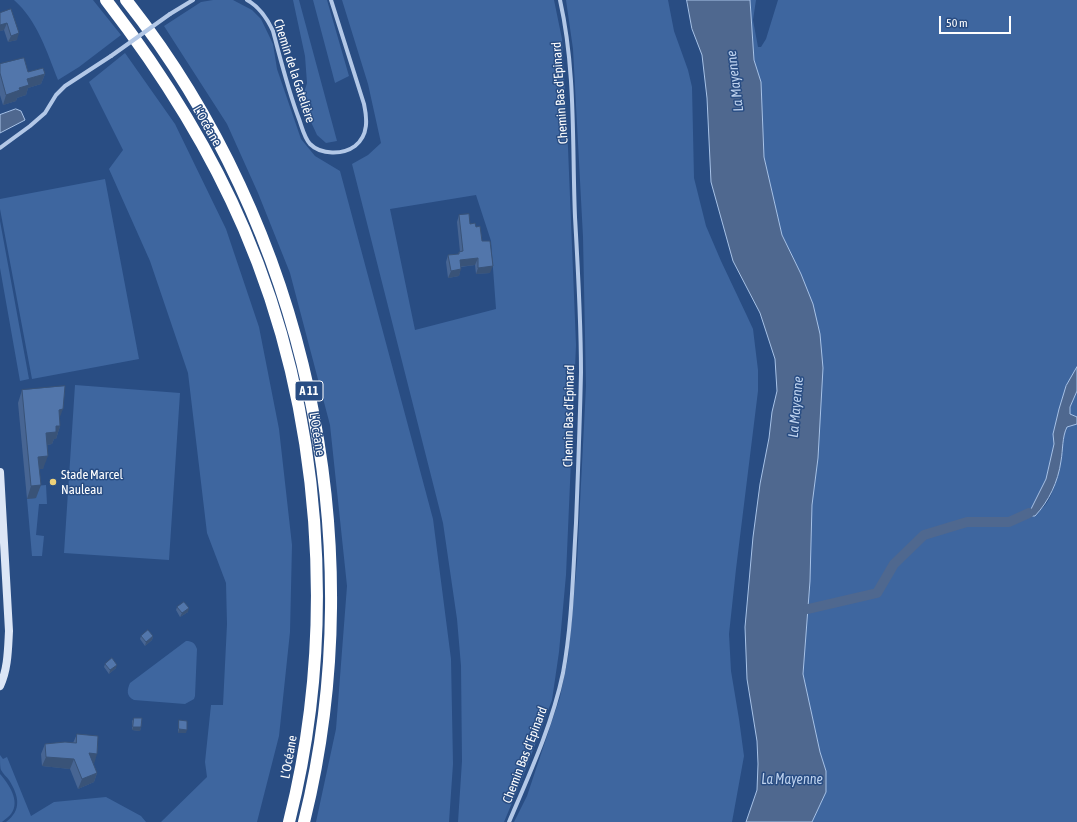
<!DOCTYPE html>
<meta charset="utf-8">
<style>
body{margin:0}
#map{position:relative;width:1077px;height:822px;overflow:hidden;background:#294d83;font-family:"Asap Condensed",sans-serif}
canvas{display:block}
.scale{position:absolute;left:939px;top:16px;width:72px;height:18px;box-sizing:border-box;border:2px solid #fff;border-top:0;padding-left:5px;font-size:12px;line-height:14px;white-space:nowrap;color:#fff;-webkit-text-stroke:3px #294d83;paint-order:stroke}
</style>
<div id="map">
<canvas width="1077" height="822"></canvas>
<div class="scale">50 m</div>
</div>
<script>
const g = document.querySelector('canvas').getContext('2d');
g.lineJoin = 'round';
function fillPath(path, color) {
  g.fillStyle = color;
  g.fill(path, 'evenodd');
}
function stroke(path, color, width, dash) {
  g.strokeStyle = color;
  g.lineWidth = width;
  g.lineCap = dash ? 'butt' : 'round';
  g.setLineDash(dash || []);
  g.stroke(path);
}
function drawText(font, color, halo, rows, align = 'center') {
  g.font = font + ' "Asap Condensed",sans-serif';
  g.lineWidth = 3;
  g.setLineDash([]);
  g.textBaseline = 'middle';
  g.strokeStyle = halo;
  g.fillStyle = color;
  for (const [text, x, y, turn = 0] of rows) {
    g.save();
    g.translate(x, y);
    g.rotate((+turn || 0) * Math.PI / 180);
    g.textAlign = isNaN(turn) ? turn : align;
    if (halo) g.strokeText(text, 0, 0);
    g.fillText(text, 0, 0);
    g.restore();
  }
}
fillPath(new Path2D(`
 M 14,0 L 93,0 L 121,35 L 79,67 L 58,80 C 47,52 37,20 14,0 Z
 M 213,0 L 233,0 L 252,10 L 261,19 L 273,44 L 277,69 L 301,139 L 315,156 L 340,171 L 433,519 L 451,659 L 453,764 L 449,822 L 316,822 L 336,729 L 347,586 L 330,425 L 290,273 L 258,193 L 227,124 L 164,26 L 201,2 Z
 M 293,0 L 299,0 L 337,141 L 326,143 L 317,135 L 305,109 L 303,96 L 307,83 L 305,56 Z
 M 313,0 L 327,0 L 349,76 L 335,83 Z
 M 342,0 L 554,0 L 562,39 L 568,148 L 576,345 L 566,575 L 559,652 L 552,700 L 524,774 L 504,822 L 458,822 L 462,761 L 461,666 L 457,619 L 443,523 L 352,164 L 368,155 L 381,143 L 368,84 ZM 476,195 L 491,241 L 496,309 L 415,330 L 390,209 Z
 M 566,0 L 668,0 L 674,31 L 688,70 L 692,87 L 694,178 L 706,226 L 721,261 L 747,316 L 753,329 L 758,370 L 758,391 L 736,569 L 729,634 L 731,671 L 739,719 L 744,756 L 732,822 L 514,822 L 527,796 L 560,697 L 568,658 L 577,562 L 586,386 L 583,237 L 573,49 Z
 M 750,0 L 756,0 L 753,20 L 758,47 L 761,47 L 766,39 L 778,0 L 1077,0 L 1077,367 L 1066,386 L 1059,409 L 1053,434 L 1054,444 L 1046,479 L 1029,513 C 1032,512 1037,511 1041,509 C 1052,503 1061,467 1062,455 C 1063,446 1063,436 1067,427 L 1077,424 L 1077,822 L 812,822 L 826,792 L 826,771 L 820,752 L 803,674 L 810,581 L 812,505 L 818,458 L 823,368 L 801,274 L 782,235 L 764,157 L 761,82 L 754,60 Z
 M 125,53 L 175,124 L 226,229 L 259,327 L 279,429 L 292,545 L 290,632 L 279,736 L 257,822 L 161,822 L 207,777 L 205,762 L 211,705 L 223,705 L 227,624 L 226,583 L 207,533 L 188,373 L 150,261 L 109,169 L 123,150 L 89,82 Z
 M 105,179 L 139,359 L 32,379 L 0,209 L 0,199 Z
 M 0,221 L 29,379 L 20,381 L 0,268 Z
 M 75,385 L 180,393 L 169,560 L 64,553 Z
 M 1077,391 L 1077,417 L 1070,414 L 1070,407 Z
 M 46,485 L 47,504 L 39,504 L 36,535 L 44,536 L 42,556 L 32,556 L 27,499 L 36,498 L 35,486 Z
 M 186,641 C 192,641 195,643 197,649 L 195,696 L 194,699 L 185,704 L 134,700 C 126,696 127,690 130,683 Z
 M 0,755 L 3,759 L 7,757 L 31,816 L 54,802 L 106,797 L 141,816 L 146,822 L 6,822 C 22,810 19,796 9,780 C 7,777 3,774 1,770 C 0,767 0,759 0,755 Z
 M 0,774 C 8,783 21,801 11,814 C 9,817 5,819 2,822 L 0,822 Z`), '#3e669f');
const water = new Path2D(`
 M 687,0 L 750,0 L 754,60 L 761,82 L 764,157 L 782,235 L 801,274 L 813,304 L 820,334 L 823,368 L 818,458 L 812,505 L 810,581 L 803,674 L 820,752 L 826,771 L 826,792 L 812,822 L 746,822 L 757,790 L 758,764 L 757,741 L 747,679 L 745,627 L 753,537 L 760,484 L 769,438 L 772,412 L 777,391 L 775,359 L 760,313 L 733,261 L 711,182 L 707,98 L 702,55 L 692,29 Z
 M 16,109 L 21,111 L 25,120 L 0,133 L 0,115 Z
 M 1077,367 L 1077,391 L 1070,407 L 1070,414 L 1077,417 L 1077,424 L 1067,427 C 1062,437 1063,450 1061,461 C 1058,482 1049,501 1035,516 L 1030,516 L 1029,513 L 1046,479 L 1054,444 L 1053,434 L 1059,409 L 1066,386 Z`);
fillPath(water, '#4f688f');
stroke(water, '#a7c2e7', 1);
stroke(new Path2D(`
 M 808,609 L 877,593 L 894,564 L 924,535 L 967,522 L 1009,522 L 1029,513`), '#4f688f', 10);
stroke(new Path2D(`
 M 247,0 C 260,7 267,18 273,31 C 281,61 288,90 299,119 C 302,127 304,137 310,144 C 321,155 343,155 355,146 C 369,135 367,118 364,104 L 331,0
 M 170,14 L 193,0
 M 0,148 L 30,126 L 45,113 L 56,95 L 65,86 L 111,56
 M 509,822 C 530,773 552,725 563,673 C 572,624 573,572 576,523 C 578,472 580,422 581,372 C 581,320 578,269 575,217 C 572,145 576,71 560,0`), '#b3c8e7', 4);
stroke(new Path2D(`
 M 0,472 L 9,631 C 8,649 8,669 0,686`), '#dce6f6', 8);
stroke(new Path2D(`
 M 106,0 C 160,70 209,147 244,229 C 322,411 338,629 289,822
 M 126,0 C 306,227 374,541 304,822`), '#fff', 12);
stroke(new Path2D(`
 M 111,56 L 170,14`), '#b3c8e7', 4);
fillPath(new Path2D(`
 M 0,13 L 17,40 L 8,42 L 4,30 L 0,31 Z
 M 0,64 L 28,72 L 45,74 L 41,84 L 28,88 L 26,95 L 17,98 L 16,101 L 3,105 L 0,95 Z
 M 459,215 L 470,224 L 476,227 L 482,241 L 490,273 L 476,274 L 475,265 L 461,267 L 459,276 L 448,278 L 446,262 L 448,255 L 458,254 L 459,252 L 460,252 L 457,222 Z
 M 22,390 L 60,418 L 60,426 L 56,439 L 54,439 L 52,444 L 47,445 L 43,469 L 39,469 L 36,498 L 27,499 L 18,403 Z
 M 177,607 L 188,612 L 180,617 L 176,610 Z
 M 141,636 L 153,636 L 152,640 L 145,646 L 140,639 Z
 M 105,664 L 116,668 L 109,674 L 104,667 Z
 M 134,718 L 141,727 L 140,731 L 132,730 L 132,721 Z
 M 179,720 L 186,733 L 178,733 L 178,724 Z
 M 77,734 L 93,764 L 97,773 L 94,782 L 78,789 L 70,769 L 42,766 L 41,754 L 45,744 L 73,743 Z`), '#476593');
fillPath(new Path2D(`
 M 7,23 L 4,30 L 0,31 L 0,25 Z
 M 19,33 L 17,40 L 8,42 L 11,36 Z
 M 45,74 L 41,84 L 28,88 L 26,95 L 17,98 L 16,101 L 3,105 L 6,95 L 19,88 L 27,79 Z
 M 478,258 L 475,265 L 457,267 L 460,260 Z
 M 493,266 L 490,273 L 476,274 L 478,268 Z
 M 461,269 L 459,276 L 448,278 L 451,271 Z
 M 63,409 L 58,422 L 59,410 Z
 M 56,426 L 60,426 L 56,439 L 54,439 L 52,444 L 41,446 L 46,433 Z
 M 48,456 L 43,469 L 33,469 L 38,457 Z
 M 41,485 L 36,498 L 27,499 L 31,486 Z
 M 189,608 L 188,612 L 180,617 L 182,613 Z
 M 153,636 L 152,640 L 145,646 L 146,642 Z
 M 117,665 L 116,668 L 109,674 L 110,670 Z
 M 133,727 L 141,727 L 140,731 L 132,730 Z
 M 179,729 L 187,730 L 186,733 L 178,733 Z
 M 89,753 L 97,754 L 94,764 Z
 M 46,757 L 74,759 L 70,769 L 42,766 Z
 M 97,773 L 94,782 L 78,789 L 82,779 Z`), '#395378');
const building = new Path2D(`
 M 11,9 L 19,33 L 11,36 L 7,23 L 0,25 L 0,13 Z
 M 24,58 L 28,72 L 43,68 L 45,74 L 27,79 L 29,85 L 19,88 L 20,90 L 6,95 L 0,73 L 0,64 Z
 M 469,214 L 470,224 L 475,223 L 476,227 L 480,226 L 482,241 L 490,241 L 493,266 L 478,268 L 478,258 L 460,260 L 461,269 L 451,271 L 448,255 L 459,254 L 459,252 L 463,251 L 459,215 Z
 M 65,386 L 63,409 L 59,410 L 60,426 L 56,426 L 56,432 L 46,433 L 48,456 L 38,457 L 41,485 L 31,486 L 22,390 Z
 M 184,602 L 189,608 L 182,613 L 177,607 Z
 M 148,630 L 153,636 L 146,642 L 141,636 Z
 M 112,658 L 117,665 L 110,670 L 105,664 Z
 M 134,718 L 142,718 L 141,727 L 133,727 Z
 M 179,720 L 187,721 L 187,730 L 179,729 Z
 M 77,734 L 98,736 L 97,754 L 89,753 L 97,773 L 82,779 L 74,759 L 46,757 L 45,744 L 65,742 L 76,743 Z`);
fillPath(building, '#5276ab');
stroke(building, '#395378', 1);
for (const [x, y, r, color] of [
 [53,482,4,"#eed179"]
]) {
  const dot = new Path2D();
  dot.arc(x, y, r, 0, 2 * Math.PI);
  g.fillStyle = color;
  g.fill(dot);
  stroke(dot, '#294d83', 1.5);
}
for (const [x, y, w] of [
 [309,391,28]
]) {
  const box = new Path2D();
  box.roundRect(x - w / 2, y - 10, w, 20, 3);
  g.fillStyle = '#294d83';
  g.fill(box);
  stroke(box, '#fff', 1);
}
drawText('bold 12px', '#fff', null, [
 ["A 11",309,391]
]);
drawText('13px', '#fff', '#294d83', [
 ["Chemin de la Gatelière",294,71,72],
 ["Chemin Bas d'Epinard",560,93,-94],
 ["L’Océane",207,126,60],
 ["Chemin Bas d'Epinard",569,416,-89],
 ["L’Océane",317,434,81],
 ["Chemin Bas d'Epinard",525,755,-69],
 ["L’Océane",289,757,-80]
]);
drawText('13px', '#fff', '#294d83', [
 ["Stade Marcel",61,475],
 ["Nauleau",61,490]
], 'left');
drawText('italic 14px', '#bed2ee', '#294d83', [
 ["La Mayenne",735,81,-97],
 ["La Mayenne",796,407,-85],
 ["La Mayenne",792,780]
]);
</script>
